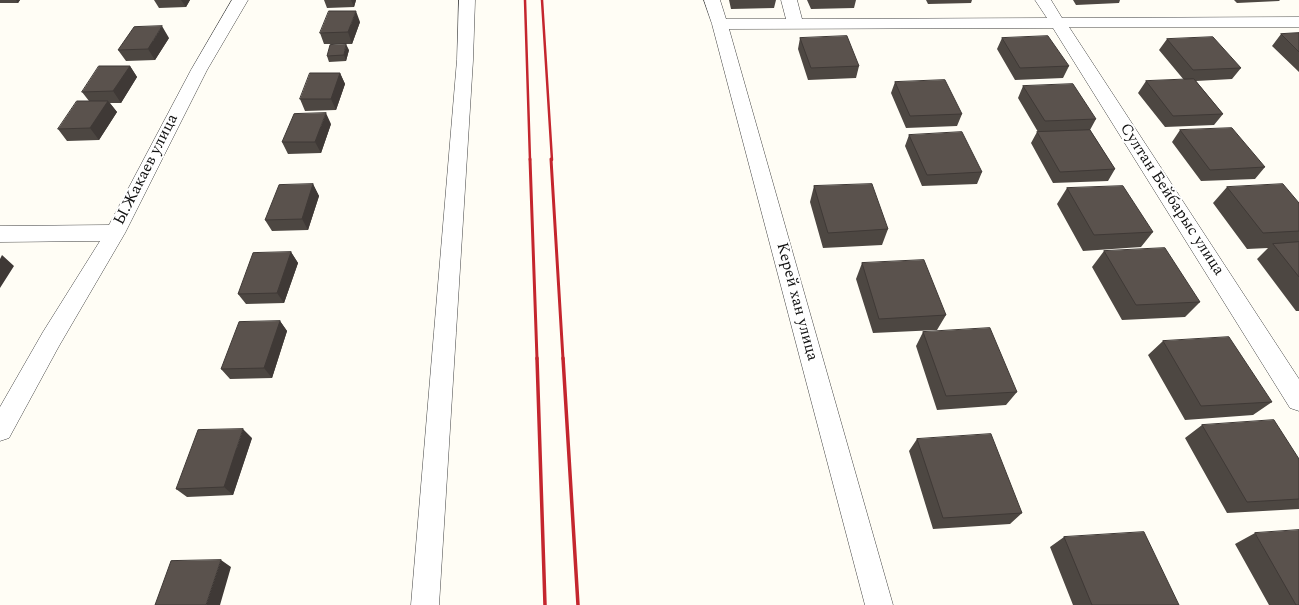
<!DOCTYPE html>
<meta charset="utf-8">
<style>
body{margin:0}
canvas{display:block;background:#fffdf5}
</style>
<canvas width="1299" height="605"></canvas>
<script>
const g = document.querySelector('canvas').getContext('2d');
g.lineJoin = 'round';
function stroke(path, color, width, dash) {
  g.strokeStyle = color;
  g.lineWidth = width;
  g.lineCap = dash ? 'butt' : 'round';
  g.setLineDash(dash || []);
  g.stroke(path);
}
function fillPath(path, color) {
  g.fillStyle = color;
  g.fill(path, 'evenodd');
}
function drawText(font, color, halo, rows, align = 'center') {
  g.font = font + ' Spectral,serif';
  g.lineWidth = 4;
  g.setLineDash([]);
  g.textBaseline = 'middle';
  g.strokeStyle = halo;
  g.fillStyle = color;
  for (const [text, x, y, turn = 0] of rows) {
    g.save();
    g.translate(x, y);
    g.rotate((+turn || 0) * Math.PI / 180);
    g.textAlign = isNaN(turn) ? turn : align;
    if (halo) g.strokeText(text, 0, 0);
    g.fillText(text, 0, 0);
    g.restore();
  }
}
const minor = new Path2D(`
 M 232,0 L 248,0 L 207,70 L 125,233 L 59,346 L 9,438 L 0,441 L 0,407 L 43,332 L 100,241 L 0,242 L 0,226 L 109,225 L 191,70 Z
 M 459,0 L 475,0 L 473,60 L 439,605 L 411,605 L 457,60 Z
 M 704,0 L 720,0 L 726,19 L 786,19 L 781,0 L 797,0 L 802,19 L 1047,18 L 1035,0 L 1051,0 L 1062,18 L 1299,17 L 1299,27 L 1069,27 L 1299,379 L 1299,411 L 1290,408 L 1053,28 L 729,29 L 893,605 L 865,605 L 712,24 Z`);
stroke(minor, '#444', 1);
fillPath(minor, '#fff');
stroke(new Path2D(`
 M 525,0 L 530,160
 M 542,0 L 552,160`), '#c4262e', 2.5);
stroke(new Path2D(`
 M 530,159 L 537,359
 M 551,159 L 563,359`), '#c4262e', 3);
stroke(new Path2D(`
 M 537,358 L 545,605
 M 563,358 L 578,605`), '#c4262e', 3.5);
fillPath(new Path2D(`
 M 0,0 L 20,0 L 18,3 L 0,3 Z
 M 154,0 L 190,0 L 186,7 L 159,8 Z
 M 324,0 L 356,0 L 354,7 L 327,8 Z
 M 729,0 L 776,0 L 774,8 L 731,9 Z
 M 807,0 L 856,0 L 854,8 L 811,9 Z
 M 926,0 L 972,0 L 971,3 L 928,4 Z
 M 1073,0 L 1120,0 L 1119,3 L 1076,5 Z
 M 1234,0 L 1280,0 L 1279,1 L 1237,3 Z
 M 360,22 L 352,44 L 324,44 L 320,33 Z
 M 1299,33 L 1299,72 L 1272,46 L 1281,34 Z
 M 169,38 L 155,60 L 126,61 L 118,50 Z
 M 800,38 L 859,66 L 856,78 L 808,80 L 798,49 Z
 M 1002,38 L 1069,66 L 1063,78 L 1015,80 L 997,49 Z
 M 1167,39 L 1241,68 L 1232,79 L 1196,81 L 1223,114 L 1214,125 L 1165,127 L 1138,93 L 1146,81 L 1184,80 L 1159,50 Z
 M 349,50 L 346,61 L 329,62 L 327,56 Z
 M 130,66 L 137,77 L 121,103 L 110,103 L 117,112 L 99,140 L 67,141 L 58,129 L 89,101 L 82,92 Z
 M 340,73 L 345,84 L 336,110 L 305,111 L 300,99 Z
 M 895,82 L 962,114 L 957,126 L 906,128 L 891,93 Z
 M 1023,86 L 1096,119 L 1090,130 L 1115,169 L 1108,181 L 1053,183 L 1031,143 L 1037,132 L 1038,132 L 1018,98 Z
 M 331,124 L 321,153 L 288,154 L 282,142 Z
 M 1180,130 L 1265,167 L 1255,179 L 1201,181 L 1172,142 Z
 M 909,135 L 982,172 L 977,184 L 922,186 L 905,146 Z
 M 313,184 L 319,196 L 308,230 L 272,231 L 265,220 Z
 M 814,186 L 888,229 L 882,245 L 823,248 L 810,202 Z
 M 1227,187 L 1299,203 L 1299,311 L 1296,311 L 1257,259 L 1268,248 L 1247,249 L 1213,203 Z
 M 1067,188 L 1153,232 L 1141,247 L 1083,251 L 1057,204 Z
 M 1104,251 L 1200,302 L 1185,317 L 1122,320 L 1092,267 Z
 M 291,252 L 298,263 L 284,303 L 246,304 L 238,294 Z
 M 862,263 L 946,315 L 937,330 L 873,333 L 856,279 Z
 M 280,321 L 287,331 L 272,378 L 230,379 L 221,369 Z
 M 923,332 L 1017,392 L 1006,405 L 937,410 L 916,346 Z
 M 1163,341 L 1272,402 L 1253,415 L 1185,420 L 1148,355 Z
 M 1202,425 L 1299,459 L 1299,509 L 1227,513 L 1185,438 Z
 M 252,438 L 233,495 L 187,497 L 176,489 Z
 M 917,439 L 1022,513 L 1010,524 L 933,529 L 909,451 Z
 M 1255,533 L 1299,605 L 1269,605 L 1235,544 Z
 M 1064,537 L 1179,605 L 1073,605 L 1050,547 Z`), '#4d4742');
fillPath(new Path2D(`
 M 16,0 L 20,0 L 18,3 Z
 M 181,0 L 190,0 L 186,7 Z
 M 351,0 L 356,0 L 354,7 Z
 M 356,11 L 360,22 L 352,44 L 348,32 Z
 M 162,26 L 169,38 L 155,60 L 148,49 Z
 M 346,44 L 349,50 L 346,61 L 344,55 Z
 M 130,66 L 137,77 L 121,103 L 113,91 Z
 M 340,73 L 345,84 L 336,110 L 331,99 Z
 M 108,101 L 117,112 L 99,140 L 90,128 Z
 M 326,113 L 331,124 L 321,153 L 315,142 Z
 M 313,184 L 319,196 L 308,230 L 302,219 Z
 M 291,252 L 298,263 L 284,303 L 277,293 Z
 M 2,255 L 14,266 L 0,288 L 0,259 Z
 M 280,321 L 287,331 L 272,378 L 264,368 Z
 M 243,429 L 252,438 L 233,495 L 224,487 Z
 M 221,560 L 231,567 L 220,605 L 206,605 Z`), '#3f3936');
const building = new Path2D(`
 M 329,11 L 356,11 L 348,32 L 320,33 Z
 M 162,26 L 148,49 L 118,50 L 134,27 Z
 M 1299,33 L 1299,52 L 1281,34 Z
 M 847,36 L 859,66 L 811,68 L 800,38 Z
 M 1048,36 L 1069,66 L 1020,68 L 1002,38 Z
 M 1213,37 L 1241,68 L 1193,70 L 1167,39 Z
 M 346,44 L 344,55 L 327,56 L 330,45 Z
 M 99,66 L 130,66 L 113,91 L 82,92 Z
 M 310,73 L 340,73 L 331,99 L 300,99 Z
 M 1194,79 L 1223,114 L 1173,116 L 1146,81 Z
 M 945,80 L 962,114 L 910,116 L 895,82 Z
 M 1073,84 L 1096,119 L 1045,121 L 1023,86 Z
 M 77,101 L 108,101 L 90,128 L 58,129 Z
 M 326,113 L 315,142 L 282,142 L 294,114 Z
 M 1232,128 L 1265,167 L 1210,170 L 1180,130 Z
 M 1090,130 L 1115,169 L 1060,172 L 1037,132 Z
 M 962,132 L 982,172 L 927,175 L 909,135 Z
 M 313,184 L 302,219 L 265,220 L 279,185 Z
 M 872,184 L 888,229 L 828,233 L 814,186 Z
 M 1283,184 L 1299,203 L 1299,231 L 1263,233 L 1227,187 Z
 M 1123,186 L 1153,232 L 1094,235 L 1067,188 Z
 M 1299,242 L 1299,277 L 1273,244 Z
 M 1165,248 L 1200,302 L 1136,305 L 1104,251 Z
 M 291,252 L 277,293 L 238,294 L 253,253 Z
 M 924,260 L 946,315 L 879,319 L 862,263 Z
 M 280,321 L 264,368 L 221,369 L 239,322 Z
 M 990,328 L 1017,392 L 946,396 L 923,332 Z
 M 1229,337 L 1272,402 L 1201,406 L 1163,341 Z
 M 1274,420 L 1299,459 L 1299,499 L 1247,502 L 1202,425 Z
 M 243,429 L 224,487 L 176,489 L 198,430 Z
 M 991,434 L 1022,513 L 943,518 L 917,439 Z
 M 1299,530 L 1299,605 L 1296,605 L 1255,533 Z
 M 1144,532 L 1179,605 L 1092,605 L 1064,537 Z
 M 221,560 L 206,605 L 155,605 L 171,561 Z`);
fillPath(building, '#5a524d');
stroke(building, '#3f3936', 1);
drawText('16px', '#111', '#fff', [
 ["Ы.Жакаев улица",147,170,-63],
 ["Султан Бейбарыс улица",1171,200,57],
 ["Керей хан улица",796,302,75]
]);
</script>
